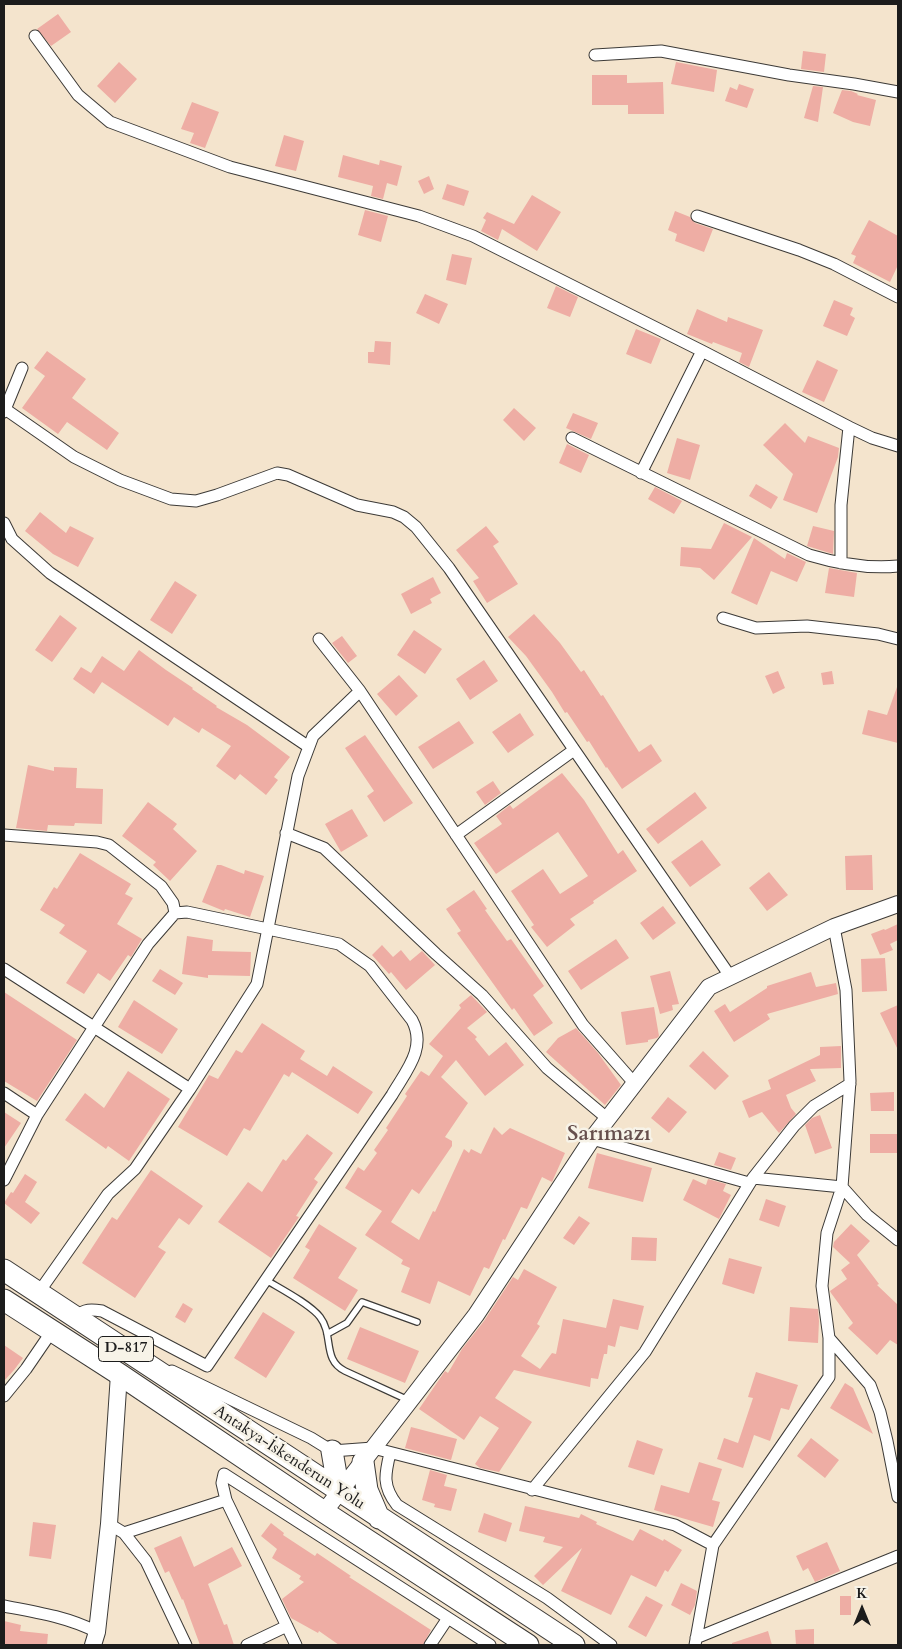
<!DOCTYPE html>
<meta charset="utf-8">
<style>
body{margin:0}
#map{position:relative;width:902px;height:1649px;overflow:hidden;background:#f4e4cd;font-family:Cardo,serif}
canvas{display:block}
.frame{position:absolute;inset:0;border:5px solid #1c1c1c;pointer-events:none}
.north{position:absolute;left:837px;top:1584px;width:50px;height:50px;-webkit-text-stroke:4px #f7f3e8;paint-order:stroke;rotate:0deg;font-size:14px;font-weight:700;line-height:20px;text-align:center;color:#1c1c1c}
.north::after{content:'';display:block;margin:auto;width:18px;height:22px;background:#1c1c1c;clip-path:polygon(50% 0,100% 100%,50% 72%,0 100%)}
</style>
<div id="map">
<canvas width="902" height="1649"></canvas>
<div class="frame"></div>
<div class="north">K</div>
</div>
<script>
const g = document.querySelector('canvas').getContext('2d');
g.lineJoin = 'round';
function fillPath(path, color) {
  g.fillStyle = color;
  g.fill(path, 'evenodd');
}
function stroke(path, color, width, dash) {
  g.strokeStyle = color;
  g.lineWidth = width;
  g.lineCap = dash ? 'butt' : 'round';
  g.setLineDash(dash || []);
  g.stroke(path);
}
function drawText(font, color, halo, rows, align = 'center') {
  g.font = font + ' Cardo,serif';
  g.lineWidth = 5;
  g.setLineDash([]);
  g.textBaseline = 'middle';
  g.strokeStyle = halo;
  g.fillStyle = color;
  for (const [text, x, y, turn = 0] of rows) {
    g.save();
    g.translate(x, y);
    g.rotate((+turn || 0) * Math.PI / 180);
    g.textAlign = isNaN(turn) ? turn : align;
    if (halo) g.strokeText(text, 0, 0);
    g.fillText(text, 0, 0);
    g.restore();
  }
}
fillPath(new Path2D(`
 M 58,14 L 71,32 L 51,46 L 37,29 Z
 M 803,51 L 826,54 L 824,72 L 801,69 Z
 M 119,62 L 137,79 L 115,103 L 97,86 Z
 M 676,62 L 717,70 L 714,92 L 671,84 Z
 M 592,75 L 627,75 L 627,83 L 663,82 L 664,114 L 628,114 L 628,105 L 592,105 Z
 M 739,84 L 754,89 L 747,108 L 725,101 L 730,87 L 737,90 Z
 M 813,86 L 823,87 L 818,122 L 804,118 Z
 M 842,90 L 851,91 L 858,94 L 857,95 L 876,100 L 870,126 L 853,122 L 833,113 Z
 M 192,102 L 219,112 L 205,148 L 190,143 L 194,133 L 181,129 Z
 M 284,135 L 304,141 L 296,171 L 275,166 Z
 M 343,155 L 379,165 L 380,160 L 402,166 L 397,186 L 387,183 L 383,199 L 371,196 L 373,186 L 338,177 Z
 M 429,176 L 434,189 L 424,194 L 418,181 Z
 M 447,184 L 469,191 L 464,206 L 442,199 Z
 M 532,195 L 561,212 L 537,251 L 502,229 L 498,240 L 481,231 L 486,220 L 483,218 L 487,212 L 514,224 Z
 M 365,210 L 388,216 L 381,242 L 358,235 Z
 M 675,211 L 690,217 L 695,223 L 713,229 L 704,252 L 675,241 L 677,234 L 668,230 Z
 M 869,220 L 898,236 L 898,265 L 890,282 L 853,263 L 856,256 L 851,254 Z
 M 452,254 L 472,258 L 466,285 L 446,280 Z
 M 556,286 L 578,297 L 570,317 L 547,308 Z
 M 425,294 L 448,304 L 439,324 L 416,313 Z
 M 834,300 L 853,308 L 850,315 L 855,318 L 847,336 L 823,326 Z
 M 697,309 L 727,322 L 728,317 L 763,330 L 749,367 L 739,362 L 742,353 L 713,342 L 712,344 L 687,334 Z
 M 636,329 L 661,339 L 651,364 L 626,354 Z
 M 375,341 L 391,342 L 390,365 L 368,363 L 368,352 L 374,352 Z
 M 47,351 L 86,379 L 72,398 L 119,433 L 107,450 L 67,422 L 58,434 L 22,408 L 45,376 L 34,368 Z
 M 817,360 L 838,370 L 824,402 L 802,392 Z
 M 514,408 L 536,428 L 524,441 L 503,420 Z
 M 573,413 L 598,423 L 591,439 L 566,428 Z
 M 785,423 L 805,443 L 808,436 L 839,448 L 838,457 L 817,513 L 783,500 L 793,474 L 763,445 Z
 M 677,438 L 700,445 L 690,480 L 667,473 Z
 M 567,444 L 589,455 L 581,473 L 559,463 Z
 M 756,484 L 778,497 L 771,509 L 749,496 Z
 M 655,487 L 682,501 L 674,514 L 648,499 Z
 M 40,512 L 66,533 L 70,526 L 94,538 L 78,567 L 53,554 L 25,531 Z
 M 724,523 L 752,537 L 714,580 L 700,568 L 680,566 L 681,547 L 711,549 Z
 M 486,526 L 499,542 L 493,546 L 518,584 L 487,603 L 473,581 L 479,578 L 456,550 Z
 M 813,526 L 834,531 L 833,554 L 807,546 Z
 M 754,538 L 785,559 L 787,553 L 806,562 L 797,582 L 771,571 L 757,605 L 731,593 Z
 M 829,568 L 857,573 L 854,597 L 825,593 Z
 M 433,577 L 441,593 L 430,599 L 432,603 L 411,614 L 401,594 Z
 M 175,581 L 197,595 L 172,634 L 150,620 Z
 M 534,614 L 560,643 L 581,672 L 584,670 L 601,696 L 603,695 L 639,752 L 651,744 L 662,761 L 622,789 L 607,767 L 606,768 L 589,741 L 587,742 L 567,712 L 565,713 L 552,692 L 526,656 L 508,637 Z
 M 60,615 L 77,628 L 52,662 L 35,650 Z
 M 414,630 L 442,649 L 425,674 L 397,655 Z
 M 342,636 L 357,656 L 348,663 L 332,643 Z
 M 139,650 L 166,670 L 193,688 L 192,689 L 217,706 L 216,707 L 247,725 L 290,757 L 274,777 L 278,780 L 266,795 L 240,774 L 235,780 L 216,766 L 231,746 L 202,728 L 199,733 L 174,717 L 168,726 L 102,682 L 94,694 L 73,679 L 81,667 L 91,673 L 102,656 L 124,671 Z
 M 484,660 L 498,681 L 470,700 L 456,679 Z
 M 778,671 L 785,688 L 773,694 L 765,676 Z
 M 832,671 L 834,684 L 823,685 L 821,673 Z
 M 399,675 L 418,696 L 396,716 L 377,694 Z
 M 897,687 L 898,743 L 862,734 L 868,710 L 887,715 Z
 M 520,713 L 534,735 L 508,753 L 492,732 Z
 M 459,721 L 474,743 L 433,769 L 418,747 Z
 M 365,735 L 413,803 L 384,822 L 367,796 L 374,791 L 345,748 Z
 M 28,765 L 54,771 L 54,767 L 77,768 L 76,788 L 103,789 L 102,824 L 75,823 L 74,826 L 48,825 L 47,831 L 16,828 Z
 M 562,773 L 584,800 L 618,854 L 623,850 L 637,871 L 593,901 L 594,903 L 570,919 L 575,925 L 547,947 L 531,927 L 534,925 L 511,891 L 543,869 L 560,894 L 588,876 L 558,832 L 496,874 L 474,843 L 502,824 L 496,816 L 510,805 L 513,809 Z
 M 493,781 L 501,793 L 485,805 L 476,792 Z
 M 695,792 L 707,808 L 658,844 L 646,829 Z
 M 148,802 L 177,824 L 173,829 L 197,851 L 170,881 L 153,865 L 156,862 L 122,836 Z
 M 352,809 L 368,836 L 341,852 L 325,824 Z
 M 702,840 L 721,865 L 690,887 L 671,862 Z
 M 80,853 L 131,884 L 125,894 L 133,898 L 117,924 L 142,939 L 131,957 L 128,955 L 110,981 L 98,973 L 84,994 L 66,983 L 87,951 L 59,933 L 65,925 L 40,910 L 54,887 L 57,889 Z
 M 872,855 L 873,890 L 846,890 L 845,856 Z
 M 217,865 L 221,865 L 244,874 L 245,870 L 264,876 L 250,917 L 225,909 L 224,911 L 202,902 Z
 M 769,872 L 788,895 L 767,911 L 749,888 Z
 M 474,890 L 487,909 L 485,910 L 507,941 L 511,939 L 544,986 L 533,995 L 553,1023 L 534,1036 L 514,1008 L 512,1010 L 457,933 L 461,931 L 446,909 Z
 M 663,906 L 676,923 L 653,940 L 640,923 Z
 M 898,924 L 898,940 L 890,944 L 893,950 L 880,955 L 871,934 L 884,929 L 885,930 Z
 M 187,936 L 213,940 L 212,951 L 251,952 L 250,976 L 208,975 L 208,978 L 182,974 Z
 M 616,939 L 629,958 L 581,990 L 568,971 Z
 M 382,945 L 393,957 L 401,950 L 410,961 L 422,951 L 435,965 L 406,990 L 391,972 L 389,974 L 372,955 Z
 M 885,958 L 887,991 L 862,992 L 861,959 Z
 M 160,969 L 183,983 L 175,995 L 152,981 Z
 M 670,971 L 679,1004 L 672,1005 L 673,1010 L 660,1014 L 650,976 Z
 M 811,972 L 816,987 L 836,983 L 838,994 L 767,1014 L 770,1019 L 734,1042 L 714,1011 L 725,1004 L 730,1012 L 767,988 L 767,986 Z
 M 4,992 L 77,1040 L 37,1101 L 4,1081 Z
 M 471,995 L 487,1012 L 467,1028 L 477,1037 L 475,1039 L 489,1056 L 506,1042 L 524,1065 L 485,1096 L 456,1060 L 441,1077 L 468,1103 L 445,1137 L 452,1141 L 452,1146 L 419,1194 L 412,1189 L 391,1222 L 419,1240 L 433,1211 L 435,1212 L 464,1149 L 469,1153 L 471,1149 L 481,1154 L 494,1127 L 502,1135 L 510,1128 L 565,1153 L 552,1182 L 542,1177 L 527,1209 L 521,1207 L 505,1240 L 503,1239 L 489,1269 L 484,1267 L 470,1296 L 438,1281 L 430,1304 L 401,1292 L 410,1268 L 401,1264 L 403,1260 L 365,1235 L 382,1211 L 345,1188 L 358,1167 L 364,1171 L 377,1153 L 374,1150 L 388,1130 L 386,1128 L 407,1096 L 405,1094 L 421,1071 L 429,1076 L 443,1056 L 429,1044 L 461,1008 L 459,1005 Z
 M 134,1000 L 178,1029 L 162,1054 L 118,1027 Z
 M 898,1005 L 898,1050 L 880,1013 Z
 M 654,1007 L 659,1036 L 657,1038 L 648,1040 L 648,1042 L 626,1045 L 621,1012 Z
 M 262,1023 L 305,1051 L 300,1059 L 327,1076 L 333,1066 L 373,1092 L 358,1114 L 292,1072 L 289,1077 L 284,1074 L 250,1131 L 244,1128 L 227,1156 L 178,1127 L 209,1075 L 218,1079 L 236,1050 L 242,1053 Z
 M 576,1028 L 598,1053 L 621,1085 L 605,1105 L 546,1052 L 558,1038 Z
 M 841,1046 L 841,1068 L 810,1069 L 816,1081 L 786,1095 L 791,1108 L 796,1114 L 779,1133 L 762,1112 L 749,1118 L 742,1101 L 771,1089 L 768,1080 L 820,1055 L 820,1047 Z
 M 703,1051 L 729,1076 L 715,1090 L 689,1066 Z
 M 128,1071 L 170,1099 L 129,1161 L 108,1146 L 106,1149 L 65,1120 L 85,1093 L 104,1108 Z
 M 894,1092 L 894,1111 L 871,1111 L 870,1093 Z
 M 668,1097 L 687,1112 L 669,1133 L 651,1118 Z
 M 4,1112 L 21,1123 L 4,1148 Z
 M 820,1115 L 832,1148 L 815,1154 L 805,1125 L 812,1118 Z
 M 307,1134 L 333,1153 L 314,1179 L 318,1182 L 296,1216 L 299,1217 L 271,1258 L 218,1222 L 248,1182 L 262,1192 L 283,1159 L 286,1161 Z
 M 870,1134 L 898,1134 L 898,1153 L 870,1153 Z
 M 719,1152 L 736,1158 L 731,1170 L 714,1165 Z
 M 597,1153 L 652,1168 L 643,1202 L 588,1188 Z
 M 151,1170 L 203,1206 L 189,1225 L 179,1218 L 158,1247 L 166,1252 L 135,1298 L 82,1263 L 112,1217 L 117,1220 Z
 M 25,1174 L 37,1182 L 25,1202 L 40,1213 L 31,1224 L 4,1203 L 11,1192 L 13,1193 Z
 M 693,1179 L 706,1185 L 708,1179 L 726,1184 L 723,1191 L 731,1195 L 719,1219 L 683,1200 Z
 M 766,1199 L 786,1206 L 779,1227 L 759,1220 Z
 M 579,1216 L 590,1223 L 574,1245 L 563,1238 Z
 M 319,1224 L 357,1248 L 338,1278 L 358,1290 L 345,1311 L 293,1278 L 310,1250 L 305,1247 Z
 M 851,1224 L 870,1241 L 857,1255 L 879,1284 L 877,1285 L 898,1305 L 898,1345 L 890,1340 L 877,1355 L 848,1328 L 853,1323 L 831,1293 L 830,1291 L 847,1279 L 841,1270 L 850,1263 L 833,1247 L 834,1242 Z
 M 632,1237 L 657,1238 L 656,1261 L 631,1260 Z
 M 729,1258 L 762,1267 L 754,1294 L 722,1284 Z
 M 524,1269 L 557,1287 L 537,1324 L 540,1326 L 521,1356 L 540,1369 L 552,1353 L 556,1354 L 563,1319 L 606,1328 L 613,1299 L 644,1306 L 638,1330 L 620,1326 L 615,1347 L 608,1345 L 607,1354 L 604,1354 L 598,1379 L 591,1378 L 590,1387 L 514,1370 L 495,1398 L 532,1422 L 499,1472 L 480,1468 L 475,1464 L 499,1428 L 480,1416 L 464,1440 L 419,1409 L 445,1371 L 448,1373 L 462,1349 L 484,1321 L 513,1277 L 518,1280 Z
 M 183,1303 L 193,1309 L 185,1323 L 175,1317 Z
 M 790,1307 L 818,1309 L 819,1321 L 818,1343 L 788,1341 Z
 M 263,1312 L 295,1332 L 266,1378 L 234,1358 Z
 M 360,1327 L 419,1351 L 405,1383 L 347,1359 Z
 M 4,1345 L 23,1358 L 14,1370 L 4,1381 Z
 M 756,1372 L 798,1385 L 789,1410 L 781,1408 L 770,1441 L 754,1435 L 743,1468 L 717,1459 L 724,1438 L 738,1443 L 753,1398 L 748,1397 Z
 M 845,1383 L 853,1388 L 873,1434 L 830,1408 Z
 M 411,1427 L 457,1439 L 451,1460 L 405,1448 Z
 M 811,1438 L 839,1460 L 825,1478 L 797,1456 Z
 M 637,1440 L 663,1449 L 654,1475 L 628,1467 Z
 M 699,1462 L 722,1469 L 712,1500 L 720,1502 L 713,1527 L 654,1510 L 661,1485 L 689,1493 Z
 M 430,1470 L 447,1475 L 444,1486 L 457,1489 L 451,1511 L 434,1507 L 435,1504 L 422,1500 Z
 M 525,1506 L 579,1518 L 581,1514 L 597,1522 L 596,1524 L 633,1541 L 640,1529 L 663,1541 L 664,1539 L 682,1550 L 668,1572 L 665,1570 L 656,1587 L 631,1575 L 611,1615 L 561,1591 L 582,1548 L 543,1585 L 534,1576 L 563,1547 L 543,1542 L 545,1537 L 519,1531 Z
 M 484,1513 L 512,1523 L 506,1542 L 478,1532 Z
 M 33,1522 L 56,1525 L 51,1559 L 29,1556 Z
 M 271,1523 L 284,1533 L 283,1535 L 315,1556 L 317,1553 L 351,1576 L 349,1577 L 431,1630 L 423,1645 L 339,1645 L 319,1631 L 318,1633 L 291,1618 L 282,1599 L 304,1582 L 299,1579 L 301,1576 L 272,1558 L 277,1549 L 261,1536 Z
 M 181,1536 L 194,1567 L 232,1547 L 242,1566 L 208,1584 L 224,1625 L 227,1624 L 234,1645 L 200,1645 L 183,1599 L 182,1600 L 169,1571 L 165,1573 L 154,1548 Z
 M 827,1542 L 840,1571 L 815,1582 L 808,1568 L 803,1571 L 796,1556 Z
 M 681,1583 L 697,1591 L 695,1605 L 690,1615 L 671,1605 Z
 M 646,1596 L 663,1605 L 646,1637 L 628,1627 Z
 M 840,1596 L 851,1596 L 851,1615 L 840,1615 Z
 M 4,1621 L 21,1625 L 20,1631 L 48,1634 L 47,1645 L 4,1645 Z
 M 814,1629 L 814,1645 L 796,1645 L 795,1630 Z
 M 768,1631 L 772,1645 L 732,1645 L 732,1643 Z`), '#eeada4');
const lane = new Path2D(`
 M 266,1280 C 281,1289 310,1304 320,1317 C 334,1335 322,1360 345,1371 L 408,1400
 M 327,1334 L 347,1323 L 362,1302 L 417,1322`);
const street = new Path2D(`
 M 35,36 L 78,95 L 110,122 L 230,167 L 419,216 L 473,236 L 702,351 L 849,427 L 872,438 L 898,446
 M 595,55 L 661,51 L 789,75 L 854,84 L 898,92
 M 697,216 L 799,250 L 834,264 L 898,297
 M 5,409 L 74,457 L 120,480 L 171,499 L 196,501 L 217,495 L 277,473 L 288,475 L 357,505 L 393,512 L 404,517 L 416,527 L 449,568 L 730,976
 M 4,412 L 22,368
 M 572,438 L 809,555 C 839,564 868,569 898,566
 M 641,473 L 702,351
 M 4,523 L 12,539 L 50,573 L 309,747
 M 841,563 L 841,505 L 849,427
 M 723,618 L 756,628 L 807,626 L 878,634 L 898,639
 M 319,639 L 360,691 L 583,1025 L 635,1084
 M 286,833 L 324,848 L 436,954 L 482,995 L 547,1068 L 608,1119
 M 4,835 L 97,842 L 109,845 L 161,886 L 173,903 L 175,913
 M 456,835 L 574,750
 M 834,927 L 846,990 L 850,1081 L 842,1187 L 867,1215 L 898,1240
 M 4,969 L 190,1089
 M 4,1093 L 37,1115
 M 592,1139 L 749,1183
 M 4,1180 L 37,1115 L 148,944 L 175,913 L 187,912 L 339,944 L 370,966 L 412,1020 C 427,1048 406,1071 392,1095 L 207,1366 L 102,1311 C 91,1309 85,1309 76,1316
 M 39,1292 L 108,1194 L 135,1169 L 190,1089 L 257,984 L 298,776 L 313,736 L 360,691
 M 829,1338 L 870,1385 L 880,1412 L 887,1441 L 898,1497
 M 172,1371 L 311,1438 L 332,1451 L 373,1448 L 675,1525 L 713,1545
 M 4,1396 L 26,1369 L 52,1331
 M 390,1453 C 385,1474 382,1486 397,1505 L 547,1598 L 611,1645
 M 532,1490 L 645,1352 L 753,1178 L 794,1126 L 814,1106 L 850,1084
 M 109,1524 L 124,1533 L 146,1561 L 186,1645
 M 124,1533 L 226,1500
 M 4,1606 C 36,1612 68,1617 97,1632
 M 696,1638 L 898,1556
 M 247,1645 L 287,1626
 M 296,1645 L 226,1500 L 222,1483 L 224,1474 L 490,1645
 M 430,1645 L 448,1618
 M 695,1645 L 713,1545 L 829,1377 L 829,1338 L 822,1286 L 827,1233 L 842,1187 L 753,1178`);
const secondary = new Path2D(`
 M 324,1512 L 476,1315 L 592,1139 L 709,987 L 834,927 L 898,904
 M 93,1645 L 97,1632 L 109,1524 L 119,1374`);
const highway = new Path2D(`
 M 4,1270 L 574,1645
 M 4,1300 L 119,1374 L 324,1512 L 528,1645
 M 332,1451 L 339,1492
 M 363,1462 L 367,1490 L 379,1518`);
stroke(lane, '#3c3a37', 8);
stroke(street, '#3c3a37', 13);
stroke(secondary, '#3c3a37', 18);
stroke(highway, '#3c3a37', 23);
stroke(lane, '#fff', 5.5);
stroke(street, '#fff', 11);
stroke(secondary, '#fff', 16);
stroke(highway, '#fff', 21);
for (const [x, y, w] of [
 [126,1349,55]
]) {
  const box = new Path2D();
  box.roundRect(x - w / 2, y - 12.5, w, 25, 4);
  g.fillStyle = '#f7f3e8';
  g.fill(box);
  stroke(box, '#1c1c1c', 1);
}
drawText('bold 15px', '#1c1c1c', null, [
 ["D-817",126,1349]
]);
drawText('16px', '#1c1c1c', '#f7f3e8', [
 ["Antakya-İskenderun Yolu",289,1458,33]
]);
drawText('bold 21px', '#664f4c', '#f7f3e8', [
 ["Sarımazı",609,1135]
]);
</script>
